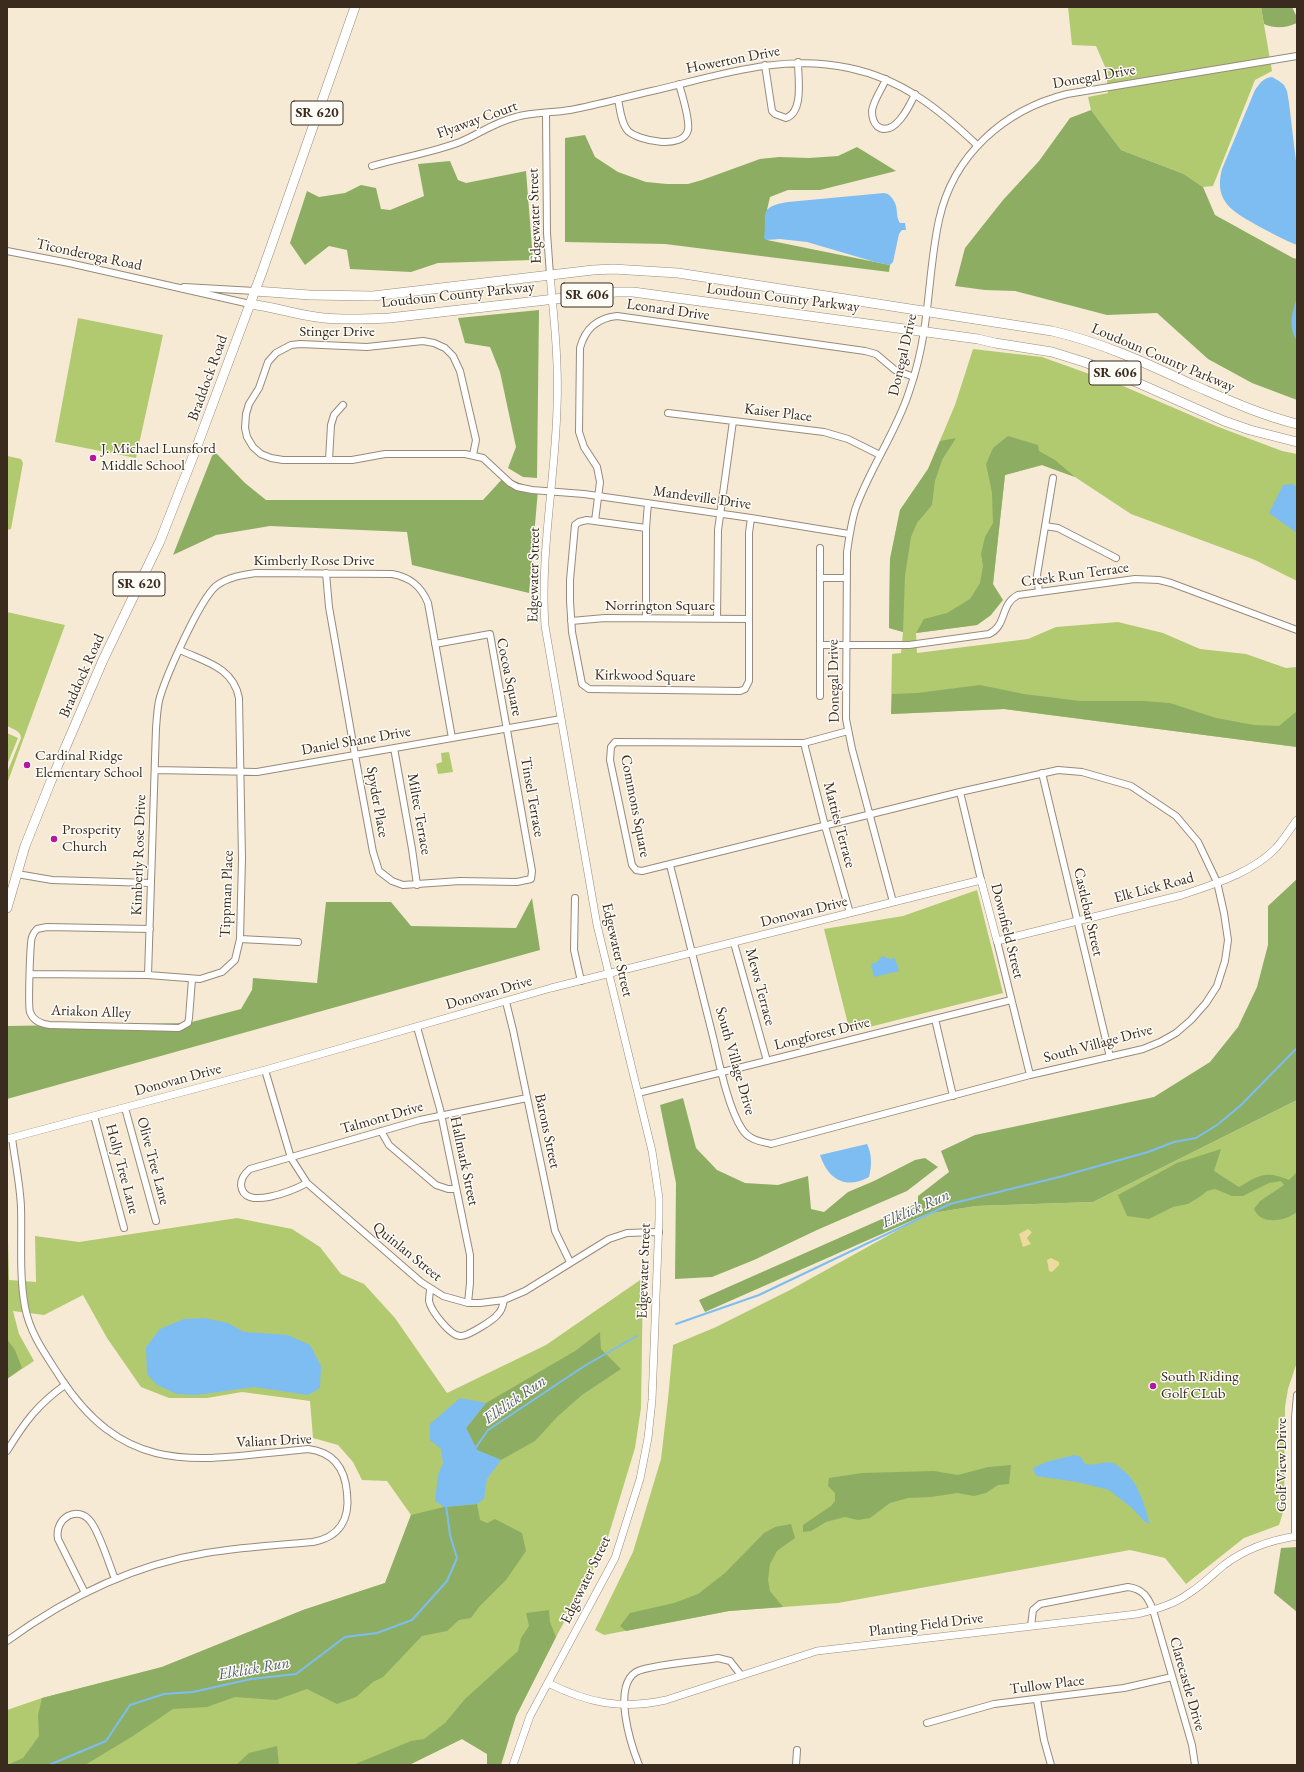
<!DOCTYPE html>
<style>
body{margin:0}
#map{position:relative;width:1304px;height:1772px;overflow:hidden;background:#f6ead5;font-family:"EB Garamond",serif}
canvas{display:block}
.frame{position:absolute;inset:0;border:8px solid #3b2a1e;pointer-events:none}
</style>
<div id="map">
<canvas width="1304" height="1772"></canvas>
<div class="frame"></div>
</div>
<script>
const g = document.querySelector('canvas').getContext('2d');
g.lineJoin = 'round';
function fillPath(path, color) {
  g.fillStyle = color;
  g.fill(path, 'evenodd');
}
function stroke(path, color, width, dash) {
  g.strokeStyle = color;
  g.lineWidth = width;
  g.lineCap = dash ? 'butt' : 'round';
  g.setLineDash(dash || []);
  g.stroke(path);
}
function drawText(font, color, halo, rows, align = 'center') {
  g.font = font + ' "EB Garamond",serif';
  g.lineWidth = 3;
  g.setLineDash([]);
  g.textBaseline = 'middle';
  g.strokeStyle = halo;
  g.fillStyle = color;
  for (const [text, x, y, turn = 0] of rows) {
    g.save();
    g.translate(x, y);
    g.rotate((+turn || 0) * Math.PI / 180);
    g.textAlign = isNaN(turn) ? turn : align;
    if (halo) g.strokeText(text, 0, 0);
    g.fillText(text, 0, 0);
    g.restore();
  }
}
fillPath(new Path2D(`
 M 1068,7 L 1261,7 L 1272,71 L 1255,80 L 1213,186 L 1203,187 L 1184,174 L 1121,150 L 1091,110 L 1088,97 L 1108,93 L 1106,69 L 1096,46 L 1072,45 Z
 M 78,318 L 163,335 L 136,458 L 55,442 Z
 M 973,349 L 1042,357 L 1123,386 L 1216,426 L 1282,451 L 1297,454 L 1297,581 L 1255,560 L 1131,514 L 1075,477 L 1042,465 L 1005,475 L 993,584 L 991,615 L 977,625 L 916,633 L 917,653 L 1028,639 L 1056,627 L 1118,622 L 1163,633 L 1200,649 L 1246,654 L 1286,668 L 1297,667 L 1297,747 L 1004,709 L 891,714 L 892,654 L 901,653 L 903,632 L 889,628 L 890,559 L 900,510 L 928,469 L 955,405 Z
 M 7,456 L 21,459 L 23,463 L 11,529 L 7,530 Z
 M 7,612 L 65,625 L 7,784 L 7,773 L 21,738 C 21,731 13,729 7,726 Z
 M 7,733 L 18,738 L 7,765 Z
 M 449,752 L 453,772 L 438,774 L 436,764 L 442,762 L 441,753 Z
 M 977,890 L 1003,993 L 850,1032 L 824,929 L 903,916 Z
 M 1297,1100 L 1297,1362 L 1288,1389 L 1285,1407 L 1284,1509 L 1279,1525 L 1244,1538 L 1186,1584 L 1165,1558 L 1130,1550 L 838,1603 L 729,1611 L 604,1635 L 595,1630 L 633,1552 L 661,1459 L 668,1399 L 673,1345 L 716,1327 L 790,1290 L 927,1214 L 976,1206 L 1093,1202 Z
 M 7,1198 L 9,1280 L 36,1282 L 35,1236 L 79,1242 L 237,1218 L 292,1229 L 320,1247 L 341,1274 L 364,1284 L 395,1318 L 447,1393 L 546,1345 L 643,1278 L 641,1408 L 635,1448 L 605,1547 L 556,1637 L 516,1716 L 501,1762 L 462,1739 L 409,1765 L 7,1765 L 7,1710 L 42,1698 L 162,1667 L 303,1610 L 385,1583 L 411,1515 L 387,1481 L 362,1480 L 353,1462 L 338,1445 L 313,1438 L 310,1401 L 242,1392 L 207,1398 L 169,1398 L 141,1387 L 107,1338 L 83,1295 L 44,1315 L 13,1311 L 19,1334 L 34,1361 L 7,1379 Z`), '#b2ca6f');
fillPath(new Path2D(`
 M 1261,7 L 1292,7 L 1297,17 L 1297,23 C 1286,28 1275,29 1264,24 Z
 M 1091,110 L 1121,150 L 1184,174 L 1203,187 L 1215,215 L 1293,258 L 1297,259 L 1297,400 L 1252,383 L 1208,359 L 1157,313 L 1107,315 L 1015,291 L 985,290 L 955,286 L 965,248 L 1003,200 L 1039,161 L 1070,118 Z
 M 585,135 L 595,157 L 618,172 L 646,182 L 667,184 L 688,184 L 702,180 L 760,159 L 779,157 L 809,158 L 838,156 L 857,147 L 896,171 L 820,190 L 788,190 L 770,197 L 767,210 L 767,240 L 890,265 L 889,272 L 665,244 L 565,242 L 565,138 Z
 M 450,161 L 458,180 L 466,183 L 526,171 L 533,260 L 438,263 L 411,272 L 350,269 L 347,250 L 329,246 L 305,265 L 290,243 L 307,191 L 319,197 L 345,193 L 361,185 L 376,188 L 381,209 L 390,210 L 424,196 L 418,164 Z
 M 539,310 L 537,478 L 523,477 L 508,468 L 516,447 L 500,372 L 490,347 L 465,343 L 458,318 Z
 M 1008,436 L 1038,445 L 1039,451 L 1055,460 L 1075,477 L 1042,465 L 1005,475 L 993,584 L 1003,600 L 991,615 L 977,625 L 916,633 L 924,619 L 947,613 L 970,599 L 980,583 L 983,566 L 981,554 L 985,537 L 993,523 L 992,493 L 986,464 L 993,448 Z
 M 956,438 L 942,460 L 935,481 L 932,505 L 917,523 L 911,537 L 905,576 L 903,632 L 889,628 L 890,559 L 900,510 L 928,469 L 940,441 Z
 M 214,451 L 245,483 L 266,500 L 483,500 L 504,477 L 538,490 L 529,593 L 412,565 L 407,532 L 270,526 L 216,535 L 173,555 Z
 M 980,685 L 1024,694 L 1080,701 L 1144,701 L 1170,703 L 1216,718 L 1254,725 L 1279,726 L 1297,711 L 1297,747 L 1004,709 L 891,714 L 892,694 L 917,693 Z
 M 1297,879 L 1297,1100 L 1093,1202 L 976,1206 L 927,1214 L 705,1312 L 699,1300 L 918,1203 L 918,1196 L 949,1172 L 941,1151 L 975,1135 L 1154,1097 L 1210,1062 L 1238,1027 L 1257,987 L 1268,945 L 1268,906 Z
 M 532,898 L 540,950 L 7,1099 L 7,1026 L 188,1023 L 241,1009 L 252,990 L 253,978 L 317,983 L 326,902 L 391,902 L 411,926 L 516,928 Z
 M 683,1098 L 696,1148 L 717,1170 L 745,1183 L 778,1185 L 808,1176 L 811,1209 L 824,1212 L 848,1192 L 874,1181 L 915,1160 L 925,1158 L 938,1167 L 907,1191 L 817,1230 L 754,1260 L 712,1277 L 675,1279 L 676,1183 L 660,1105 Z
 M 1221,1149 L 1214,1171 L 1239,1187 C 1259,1175 1266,1170 1289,1180 L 1297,1172 L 1297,1212 C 1285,1221 1261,1226 1254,1209 L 1260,1201 L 1284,1185 L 1281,1181 L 1269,1183 L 1243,1196 L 1232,1196 L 1215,1189 L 1207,1191 L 1201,1196 L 1188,1204 L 1173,1207 L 1149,1219 L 1127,1216 L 1118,1195 L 1177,1163 Z
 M 600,1332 L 601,1349 L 621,1369 L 582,1395 L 558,1416 L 535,1441 L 501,1460 L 477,1450 L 466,1428 L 486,1403 L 575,1351 Z
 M 7,1339 L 15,1350 L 22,1368 L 7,1379 Z
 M 1011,1465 L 1009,1484 L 998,1485 L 986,1493 L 974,1496 L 957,1493 L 931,1497 L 908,1498 L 890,1503 L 870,1518 L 858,1520 L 845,1517 L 826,1522 L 811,1531 L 803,1532 L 803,1525 L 831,1506 L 835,1501 L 835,1493 L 828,1486 L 829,1478 L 862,1473 L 934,1471 L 958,1475 L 988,1467 Z
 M 477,1504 L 480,1520 L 487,1523 L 495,1519 L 522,1533 L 526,1551 L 506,1580 L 479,1607 L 471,1618 L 459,1620 L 447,1631 L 422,1636 L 383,1677 L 373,1682 L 356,1697 L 337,1704 L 307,1689 L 276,1700 L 235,1697 L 207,1707 L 173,1709 L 133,1736 L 85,1765 L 7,1765 L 23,1758 L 39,1736 L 38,1715 L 42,1698 L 162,1667 L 303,1610 L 385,1583 L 411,1515 L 444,1507 Z
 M 791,1524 L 795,1538 L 777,1551 L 770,1564 L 768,1580 L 770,1591 L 783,1607 L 729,1611 L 626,1631 L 620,1626 L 630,1613 L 674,1603 L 698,1594 L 725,1573 L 764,1533 L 775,1527 Z
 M 1297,1547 L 1297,1612 L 1274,1593 L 1281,1548 Z
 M 549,1610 L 550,1622 L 556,1637 L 516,1716 L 501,1765 L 487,1765 L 487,1754 L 462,1739 L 409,1765 L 353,1765 L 411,1741 L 424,1739 L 445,1723 L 465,1699 L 518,1651 L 521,1638 L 529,1626 L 526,1613 Z
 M 277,1746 L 279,1765 L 236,1765 L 249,1753 Z`), '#8dae62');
fillPath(new Path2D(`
 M 1028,1229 L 1032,1232 L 1027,1238 L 1031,1244 L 1023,1247 L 1019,1234 Z
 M 1051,1258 L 1059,1262 L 1059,1265 L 1052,1272 L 1049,1271 L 1047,1260 Z`), '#eeda9e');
fillPath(new Path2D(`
 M 1272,77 L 1279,81 L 1284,85 L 1287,91 L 1289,103 L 1297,170 L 1297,245 C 1284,240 1272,233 1260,227 C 1234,212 1213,203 1222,169 L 1255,90 C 1260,83 1263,78 1272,77 Z
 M 884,193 L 888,194 C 901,205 894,214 900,223 L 905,223 L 906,230 L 902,230 L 899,234 L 893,262 L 890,265 L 875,262 L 807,242 L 780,239 L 766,240 L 764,238 C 768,215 756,207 788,202 Z
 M 1297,298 L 1297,341 C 1288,327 1292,312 1297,298 Z
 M 1293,484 L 1297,487 L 1297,533 L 1269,513 L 1283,485 Z
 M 882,956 L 890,959 L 895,958 L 899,971 L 874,977 L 871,964 L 877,962 Z
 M 867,1144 C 872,1155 872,1165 869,1177 C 845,1190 828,1179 820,1155 Z
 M 204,1318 L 228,1323 L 244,1332 L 288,1335 L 310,1345 L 321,1366 L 320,1388 L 308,1395 L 254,1387 L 196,1395 L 177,1394 L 157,1385 L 147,1374 L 146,1347 L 160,1329 L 184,1319 Z
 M 460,1398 L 486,1403 L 466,1428 L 477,1450 L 501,1460 L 487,1479 L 484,1499 L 477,1504 L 444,1507 L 435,1501 L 438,1475 L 443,1463 L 441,1449 L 430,1440 L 430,1424 Z
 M 1074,1455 L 1081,1457 L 1085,1464 C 1094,1467 1103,1460 1112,1463 C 1115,1463 1118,1466 1120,1468 C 1139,1481 1143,1502 1150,1524 L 1144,1521 L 1132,1508 L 1109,1490 L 1077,1482 L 1036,1476 L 1033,1468 L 1046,1462 Z`), '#7dbdf1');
stroke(new Path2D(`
 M 676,1324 L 759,1295 L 950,1204 L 1059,1177 L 1148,1152 L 1174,1142 L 1196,1138 L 1217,1125 L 1240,1106 L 1297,1048
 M 474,1450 L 488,1430 L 586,1365 L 637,1336
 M 49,1765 L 106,1741 L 130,1705 L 164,1694 L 193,1692 L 251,1679 L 296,1674 L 345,1637 L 377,1633 L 412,1620 L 447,1581 L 457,1558 L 450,1535 L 446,1505`), '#7dbdf1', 2);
const minor = new Path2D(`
 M 765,65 L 772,111 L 775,114 L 786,118 C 804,112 798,78 798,62
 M 886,79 C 882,89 873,101 872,111 C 872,116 873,122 877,126 C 894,139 910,105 915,94
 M 618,99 C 620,109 621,123 628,131 C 639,141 683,150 688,130 C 690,119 682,95 679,84
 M 546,113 L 547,233 L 550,275
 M 372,166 C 400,158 434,152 460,142 C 479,134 495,122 516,117 C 533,112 552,113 570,110 C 598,105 625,97 652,91 C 717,76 782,53 849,68 C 902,79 939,109 977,145
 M 7,251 L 69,263 L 250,304
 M 184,287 L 255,291
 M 668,413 L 824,432 L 848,439 L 880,455
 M 473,455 L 476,440 L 460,371 L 453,356 L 445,348 L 434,343 L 423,341 L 367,347 L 300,344 L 291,345 L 276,353 L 268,362 L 259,388 L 249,404 L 246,414 L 245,428 L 247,437 L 253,447 L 261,454 L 271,458 L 283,460 L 352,460 L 385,454 L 465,454 L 483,458 L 510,483 L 517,487 L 532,490 L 584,494 L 751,518 L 849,534
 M 329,460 L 331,425 L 334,415 L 343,405
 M 595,521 L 600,482 L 597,467 L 584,447 L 579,432 L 580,348 C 585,329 597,318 617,316 L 865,351 L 876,354 L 895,370 L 914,377
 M 1045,526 L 1058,528 L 1116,558
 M 646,528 L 587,520 L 579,522 L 575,525 L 570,580 L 570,601 L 572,632 L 582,684 L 589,689 L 740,691 L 745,689 L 749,681 L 749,533 L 751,518
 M 820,548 L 820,696
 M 326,573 L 329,607 L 355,755 L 373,852 L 379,871 L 392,881 L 403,885 L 460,881 L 517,882 L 531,879 L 532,871 L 490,634 L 435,644
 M 820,578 L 846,578
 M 1039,592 L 1037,575 L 1053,478
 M 646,618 L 646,528 L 648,503
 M 717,619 L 718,530 L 733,421
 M 571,621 L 605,618 L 749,619
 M 820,645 L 909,645 L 989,634 C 1007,626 1000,604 1018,595 L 1135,579 L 1159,580 L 1171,583 L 1297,630
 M 804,743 L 825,826 L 850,913
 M 394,748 L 412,849 L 417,885
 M 155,770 L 257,772 L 561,719
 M 1042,773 L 1110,1057
 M 960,792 L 981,880
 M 670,865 C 684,922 699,979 713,1037 C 719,1062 728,1108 742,1129 C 749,1140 759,1141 771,1144 L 1030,1075 L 1143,1049 L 1160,1042 L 1176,1033 L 1191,1020 L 1206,1003 L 1217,986 L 1225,961 L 1228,940 L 1224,913 L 1217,882 L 1198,842 L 1176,816 L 1131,786 L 1082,772 L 1058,770 L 960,792 L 642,871 L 636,870 L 632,865 L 610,760 L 611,747 L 615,742 L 804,743 L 848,731
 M 17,874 L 52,880 L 151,883
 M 575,898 L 574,950 L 581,981
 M 893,902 L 852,749 L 846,719 L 847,552 C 849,538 851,524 855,510 C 869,469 896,433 909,392 C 916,372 921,351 924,331 C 930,294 931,256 939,220 C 953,155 1004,110 1067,94 L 1297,56
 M 150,929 L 47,927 L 37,929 C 35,931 33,934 32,937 C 30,942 28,1006 30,1012 C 33,1021 41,1024 50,1025 L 179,1028 L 188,1023 L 189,1018 L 192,979
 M 240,939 L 298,942
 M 997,941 L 1030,1075
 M 734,943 L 767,1061
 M 30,974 L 148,975 L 200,979 L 222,972 L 235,960 L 240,939 L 242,859 L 239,698 C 233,667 205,662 180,650
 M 148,975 L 156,728 C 157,718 157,707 160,697 C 167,674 199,601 216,586 C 228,577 242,575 256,573 L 392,574 C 410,577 421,586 428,603 L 452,738
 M 506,1002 L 513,1030 L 555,1231 L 570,1262
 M 935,1019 L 953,1096
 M 417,1027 L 440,1109 L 470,1255 L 470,1283 L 468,1303
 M 265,1070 L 291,1158 L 307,1183 L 421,1282 L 443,1296 L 468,1303 L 480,1303 L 504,1300 L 525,1291 L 609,1239 L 627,1233 L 659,1232
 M 638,1093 L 1011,1000
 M 125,1108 L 156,1221
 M 94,1116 L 124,1228
 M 381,1131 L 389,1145 L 436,1185 L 448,1189 L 456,1189
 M 307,1183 C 294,1190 243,1212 241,1185 C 241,1178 245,1173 250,1169 L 420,1120 L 527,1098
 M 430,1289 C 430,1293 429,1297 429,1301 C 431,1311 451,1337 461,1336 C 468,1336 494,1320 498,1314 C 502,1311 503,1305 504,1300
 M 7,1451 C 24,1423 38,1404 65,1385
 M 1295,1536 L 1295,1417 L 1297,1395
 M 85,1593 L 58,1539 C 54,1518 78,1504 91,1522 C 100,1534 109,1564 115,1579
 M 1031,1626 L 1033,1610 L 1040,1604 L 1128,1587 C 1143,1589 1148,1597 1153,1610 L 1192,1745 L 1195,1765
 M 7,1641 C 66,1598 133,1565 206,1553 C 241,1547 277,1545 313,1542 C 340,1537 350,1519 347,1493 C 345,1468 333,1452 308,1449 C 201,1459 128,1481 60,1377 C 46,1355 30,1334 25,1307 C 19,1275 22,1240 21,1207 C 20,1184 15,1161 12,1138
 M 1037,1700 L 1044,1740 L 1051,1765
 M 927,1723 L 994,1704 L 1124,1688 L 1172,1677
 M 639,1765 C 631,1745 612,1687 636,1672 C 647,1665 701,1661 718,1658 L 730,1661 L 741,1675
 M 796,1765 L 797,1750`);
const tertiary = new Path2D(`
 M 7,1139 L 265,1070 L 551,988 L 981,880 L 997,941 L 1182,895 C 1214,884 1252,873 1276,848 C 1284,839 1290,829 1297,820
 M 548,1683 C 588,1703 621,1710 666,1700 L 817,1651 L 1137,1614 C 1155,1610 1173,1605 1188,1594 C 1201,1586 1212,1575 1224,1565 C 1245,1549 1271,1540 1297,1536
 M 513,1765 L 530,1716 L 615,1558 L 640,1479 L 648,1438 L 652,1400 L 659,1219 L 659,1198 L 652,1151 L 597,925 L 545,626 C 540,553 555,481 557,408 C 559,363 554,319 550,275`);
const primary = new Path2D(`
 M 255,291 L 310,295 L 373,296 L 593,270 L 613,269 L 678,273 L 1052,331 C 1100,342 1146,363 1191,384 C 1226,399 1260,415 1297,424
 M 250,304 C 275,307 299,316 324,318 C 346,320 368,319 389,318 L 616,292 L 633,292 L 978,339 L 995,343 L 1052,352 L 1084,362 L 1120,375 L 1224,421 L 1250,430 L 1297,442
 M 7,908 L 25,846 L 51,781 L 103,660 L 160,541 L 194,454 L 262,272 L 355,7`);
stroke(minor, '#988a7a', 8);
stroke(tertiary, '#988a7a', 8);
stroke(primary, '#988a7a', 10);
stroke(minor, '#fff', 6);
stroke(tertiary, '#fff', 7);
stroke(primary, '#fff', 9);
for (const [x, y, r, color] of [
 [93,458,4,"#b5179e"],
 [27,765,4,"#b5179e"],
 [54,839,4,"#b5179e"],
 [1153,1386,4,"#b5179e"]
]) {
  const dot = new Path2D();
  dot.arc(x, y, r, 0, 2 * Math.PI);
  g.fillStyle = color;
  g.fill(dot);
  stroke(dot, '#fdfcf7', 1.5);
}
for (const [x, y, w] of [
 [317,113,52],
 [587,295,52],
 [1115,373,52],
 [139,584,52]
]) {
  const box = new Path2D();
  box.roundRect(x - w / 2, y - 12, w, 24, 3);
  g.fillStyle = '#fdfcf7';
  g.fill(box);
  stroke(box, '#3b2a1e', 1);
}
drawText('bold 14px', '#3b2a1e', null, [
 ["SR 620",317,113],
 ["SR 606",587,295],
 ["SR 606",1115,373],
 ["SR 620",139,584]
]);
drawText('15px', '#3b2a1e', '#fdfcf7', [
 ["Howerton Drive",733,60,-11],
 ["Donegal Drive",1094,77,-10],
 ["Flyaway Court",477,120,-20],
 ["Edgewater Street",535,216,-92],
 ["Ticonderoga Road",89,255,12],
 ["Loudoun County Parkway",458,295,-6],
 ["Loudoun County Parkway",783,298,7],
 ["Leonard Drive",668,310,8],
 ["Stinger Drive",337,332],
 ["Donegal Drive",903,355,-77],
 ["Loudoun County Parkway",1163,358,23],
 ["Braddock Road",208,378,-70],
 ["Kaiser Place",778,413,7],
 ["Mandeville Drive",702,498,8],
 ["Kimberly Rose Drive",314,561],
 ["Edgewater Street",534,575,-89],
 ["Creek Run Terrace",1075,575,-8],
 ["Norrington Square",660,606],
 ["Braddock Road",82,676,-66],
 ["Kirkwood Square",645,676,1],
 ["Cocoa Square",509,677,78],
 ["Donegal Drive",834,681,-91],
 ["Daniel Shane Drive",356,741,-10],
 ["Tinsel Terrace",532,797,80],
 ["Spyder Place",377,802,80],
 ["Commons Square",635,806,79],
 ["Miltec Terrace",419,814,80],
 ["Matties Terrace",839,825,75],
 ["Kimberly Rose Drive",139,855,-88],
 ["Elk Lick Road",1154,888,-15],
 ["Tippman Place",227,894,-88],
 ["Donovan Drive",804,912,-14],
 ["Castlebar Street",1088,912,77],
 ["Downfield Street",1007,931,76],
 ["Edgewater Street",617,950,77],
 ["Mews Terrace",760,987,75],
 ["Donovan Drive",489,993,-16],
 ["Ariakon Alley",91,1012,2],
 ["Longforest Drive",822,1034,-14],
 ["South Village Drive",1098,1044,-15],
 ["South Village Drive",735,1061,74],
 ["Donovan Drive",178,1080,-15],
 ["Talmont Drive",382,1118,-16],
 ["Barons Street",547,1131,78],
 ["Olive Tree Lane",153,1161,75],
 ["Hallmark Street",464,1161,78],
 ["Holly Tree Lane",122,1169,75],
 ["Quinlan Street",407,1252,39],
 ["Edgewater Street",644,1271,-88],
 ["Valiant Drive",274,1441,-3],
 ["Golf View Drive",1282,1465,-90],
 ["Edgewater Street",586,1580,-64],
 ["Planting Field Drive",926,1625,-7],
 ["Clarecastle Drive",1187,1684,74],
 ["Tullow Place",1047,1685,-7]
]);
drawText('15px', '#3b2a1e', '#fdfcf7', [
 ["J. Michael Lunsford",101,449],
 ["Middle School",101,466],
 ["Cardinal Ridge",35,756],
 ["Elementary School",35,773],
 ["Prosperity",62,830],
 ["Church",62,847],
 ["South Riding",1161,1377],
 ["Golf CLub",1161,1394]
], 'left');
drawText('italic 16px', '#525d68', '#fdfcf7', [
 ["Elklick Run",916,1209,-24],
 ["Elklick Run",515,1400,-35],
 ["Elklick Run",254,1669,-10]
]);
</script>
